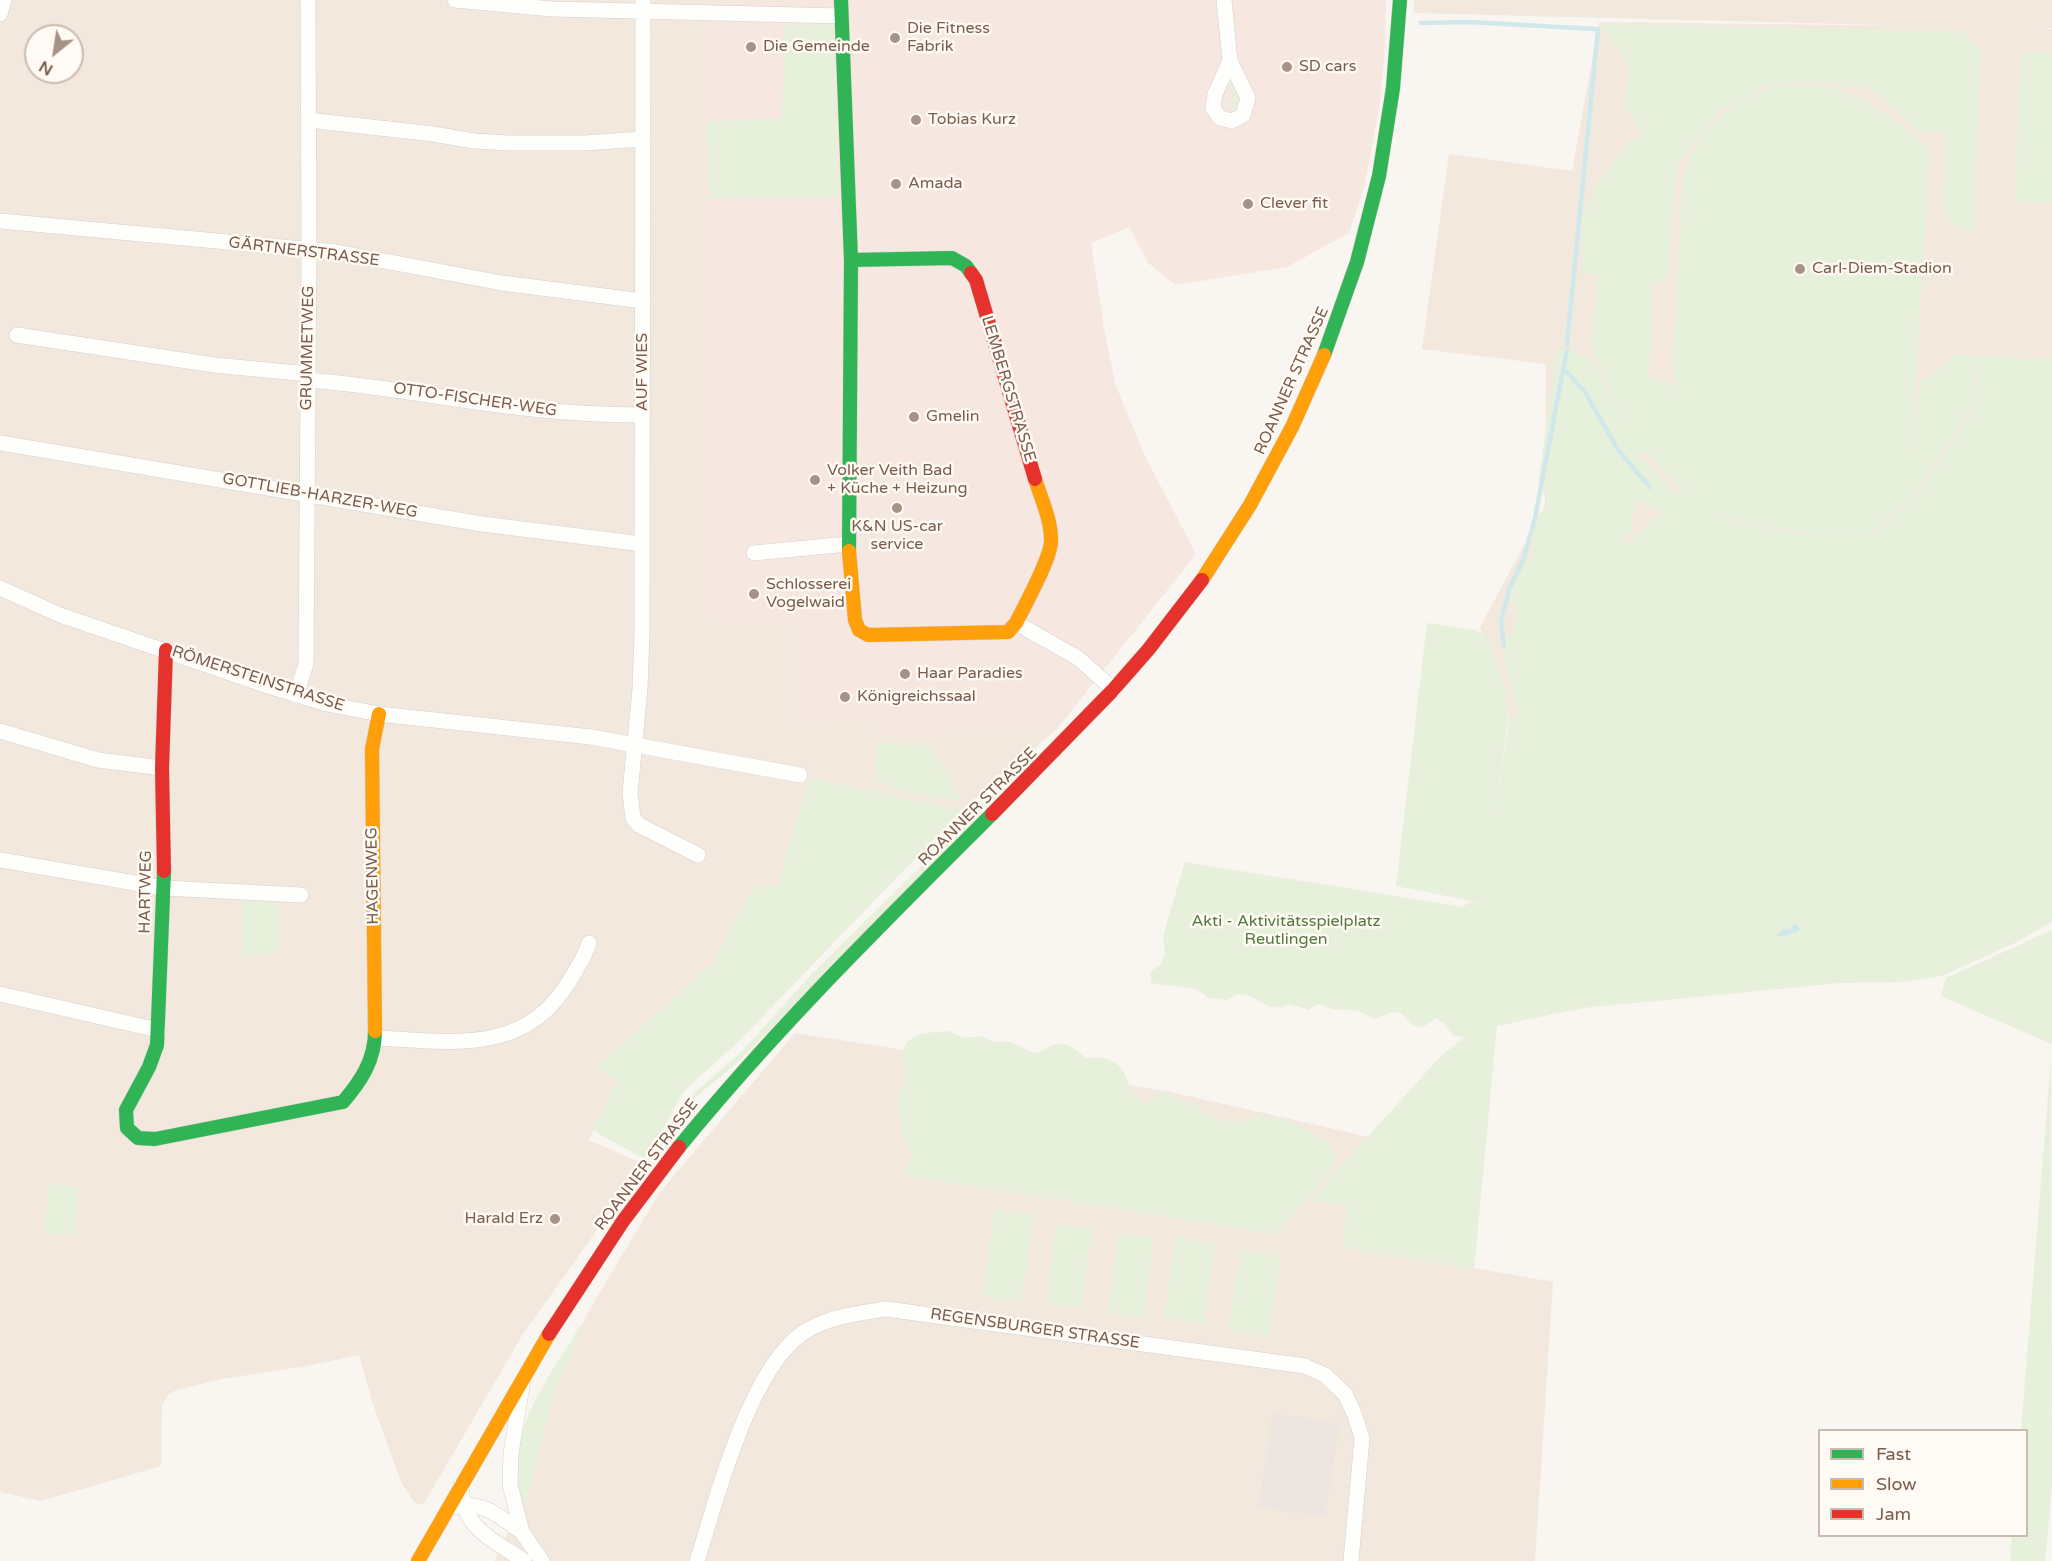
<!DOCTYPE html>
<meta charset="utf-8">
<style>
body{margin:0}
#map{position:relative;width:2052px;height:1561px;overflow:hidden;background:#f9f5f0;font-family:"Varela Round",sans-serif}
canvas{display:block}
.legend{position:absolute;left:1818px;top:1429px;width:210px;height:108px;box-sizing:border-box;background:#fffaf3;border:2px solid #cabbb1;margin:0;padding:8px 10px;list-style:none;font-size:18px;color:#7a5c4d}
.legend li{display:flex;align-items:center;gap:12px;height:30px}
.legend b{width:30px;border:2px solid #cabbb1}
.north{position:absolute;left:24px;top:24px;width:60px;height:60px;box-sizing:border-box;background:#fffaf3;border:2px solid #cabbb1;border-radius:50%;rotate:210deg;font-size:16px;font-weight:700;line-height:24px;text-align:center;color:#7a5c4d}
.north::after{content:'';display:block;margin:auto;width:21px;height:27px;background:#a69286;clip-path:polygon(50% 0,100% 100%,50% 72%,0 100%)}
</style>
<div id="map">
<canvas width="2052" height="1561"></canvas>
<ul class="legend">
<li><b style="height:8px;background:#30b455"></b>Fast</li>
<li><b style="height:8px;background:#ff9f0a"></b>Slow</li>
<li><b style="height:8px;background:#e5322d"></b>Jam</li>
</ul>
<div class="north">N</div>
</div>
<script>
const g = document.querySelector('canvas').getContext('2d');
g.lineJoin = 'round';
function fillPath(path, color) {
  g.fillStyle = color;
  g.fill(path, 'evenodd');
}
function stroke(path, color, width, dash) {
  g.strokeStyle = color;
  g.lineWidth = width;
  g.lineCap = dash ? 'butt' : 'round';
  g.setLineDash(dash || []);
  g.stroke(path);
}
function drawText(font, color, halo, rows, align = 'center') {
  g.font = font + ' "Varela Round",sans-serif';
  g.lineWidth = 5;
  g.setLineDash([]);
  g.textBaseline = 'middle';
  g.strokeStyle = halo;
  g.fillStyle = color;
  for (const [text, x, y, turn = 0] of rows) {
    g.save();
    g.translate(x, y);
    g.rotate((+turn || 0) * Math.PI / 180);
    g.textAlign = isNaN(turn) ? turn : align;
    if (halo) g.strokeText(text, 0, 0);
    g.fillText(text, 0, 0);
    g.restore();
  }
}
fillPath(new Path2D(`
 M 0,0 L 708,0 L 708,551 L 710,557 L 792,621 L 795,721 L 873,719 L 874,734 L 1057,729 L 962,810 L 809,779 L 777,888 L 755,885 L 714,962 L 596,1068 L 617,1080 L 589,1140 L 644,1164 L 523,1334 L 423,1505 L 414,1502 L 401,1482 L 373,1404 L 359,1355 L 306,1366 L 222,1379 L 176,1390 L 166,1397 L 162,1406 L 161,1466 L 41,1501 L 0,1492 ZM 36,36 L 72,36 L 72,72 L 36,72 Z
 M 1414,0 L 2052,0 L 2052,28 L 2039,28 L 2052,29 L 2052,902 L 1666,778 L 1509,719 L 1480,627 L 1545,506 L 1546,364 L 1422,349 L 1449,154 L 1572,171 L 1599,22 L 1922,26 L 1414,13 Z
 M 795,1033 L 1166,1091 L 1484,1163 L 1474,1268 L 1553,1282 L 1535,1561 L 494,1561 L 523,1502 L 549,1398 L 587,1314 L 660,1192 Z`), '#f2e8de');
fillPath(new Path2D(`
 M 708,0 L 1386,0 L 1385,44 L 1380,104 L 1364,188 L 1349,233 L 1287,267 L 1176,285 L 1148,263 L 1129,227 L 1091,243 L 1104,328 L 1116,386 L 1144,454 L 1196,554 L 1057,729 L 873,734 L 873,719 L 794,721 L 792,621 L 711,621 L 710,557 L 708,552 Z`), '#f6e8e1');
fillPath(new Path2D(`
 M 1273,1413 L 1340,1424 L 1325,1517 L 1258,1507 Z`), '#ede5e0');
fillPath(new Path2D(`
 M 834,24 L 838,197 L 709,198 L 707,121 L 782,119 L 785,25 Z
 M 1600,24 L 1964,31 L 1981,49 L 1974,234 L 1953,225 L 1942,210 L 1945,131 L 1920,132 L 1871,89 L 1811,81 L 1766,86 L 1743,98 C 1757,94 1771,87 1787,85 C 1843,78 1890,113 1930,149 L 1912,451 L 1921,380 L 1935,373 L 1953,354 L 1974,355 L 1977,396 L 1963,424 L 1912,499 L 1868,535 L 1822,534 L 1770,528 L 1714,512 L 1717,515 L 1769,529 L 1823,536 L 1870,536 L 1914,500 L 1965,426 L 1979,397 L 1976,355 L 2052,360 L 2052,922 L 2019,941 L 1942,976 L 1900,982 L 1841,983 L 1583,1008 L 1497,1026 L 1474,1269 L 1342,1247 L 1348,1206 L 1310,1200 L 1442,1055 L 1465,1037 L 1454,1036 L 1443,1023 L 1435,1018 L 1423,1027 L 1413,1025 L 1401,1013 L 1392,1012 L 1375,1019 L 1359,1011 L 1333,1009 L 1318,1004 L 1308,1010 L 1290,1004 L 1280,1008 L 1268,1006 L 1250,996 L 1236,994 L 1227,1000 L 1209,998 L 1196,989 L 1152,983 L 1150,972 L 1161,964 L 1165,952 L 1163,938 L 1167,922 L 1185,862 L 1463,907 L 1469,902 L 1481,903 L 1396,886 L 1427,623 L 1475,630 L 1486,636 L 1506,689 L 1508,719 L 1495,816 L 1509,719 L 1517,710 L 1503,655 L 1508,638 L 1514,630 L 1518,610 C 1495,586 1529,570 1532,552 C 1534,542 1532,529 1536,519 C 1539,514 1545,508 1548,504 L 1539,480 L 1557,347 L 1587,356 L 1596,366 L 1627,430 L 1590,343 L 1599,275 L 1582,273 L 1582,215 L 1601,178 L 1629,141 L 1643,135 L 1625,106 L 1629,65 ZM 1738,101 L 1708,127 L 1692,151 L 1683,177 L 1673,361 L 1678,397 L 1674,384 L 1649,378 L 1652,285 L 1668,278 L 1677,164 L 1720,110 ZM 1646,451 L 1673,481 L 1682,488 L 1676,496 L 1657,472 L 1638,456 ZM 1637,500 L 1662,511 L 1627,544 L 1626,533 L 1633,530 L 1632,517 Z
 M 2021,52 L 2052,53 L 2052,203 L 2015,201 Z
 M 1231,80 C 1236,89 1243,100 1235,108 L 1226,106 L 1223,97 L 1228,104 L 1232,102 L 1231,99 L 1235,96 L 1228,85 Z
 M 876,742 L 927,745 L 938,757 L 961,801 C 946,798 885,792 878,780 C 873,772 876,752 876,742 Z
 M 809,778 L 962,810 L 739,1041 L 683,1092 L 658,1139 L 645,1159 L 592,1130 L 617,1081 L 595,1068 L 714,962 L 755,884 L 777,888 Z
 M 979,815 L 740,1060 L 690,1102 L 693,1094 L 741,1052 L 812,974 L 971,817 Z
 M 243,901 L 280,903 L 279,953 L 243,956 Z
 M 2052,930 L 2052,1044 L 1941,996 L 1946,978 Z
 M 948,1031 L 964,1038 L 980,1036 L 991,1041 L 1011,1042 L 1031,1052 L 1039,1053 C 1057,1039 1070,1042 1085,1058 C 1112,1055 1126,1064 1130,1092 L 1145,1103 L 1166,1091 L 1177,1101 L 1182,1100 L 1197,1104 L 1210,1118 L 1242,1122 L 1260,1115 L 1288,1121 L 1327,1141 L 1335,1157 L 1333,1168 L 1277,1234 L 904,1175 C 906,1169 910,1163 911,1157 C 912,1148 907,1147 904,1140 C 901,1135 898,1099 899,1094 C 900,1089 904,1086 907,1082 C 902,1067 897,1044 916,1036 C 924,1032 939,1032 948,1031 Z
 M 2051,1058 L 2052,1486 L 2045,1561 L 2010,1561 L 2012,1536 L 2026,1536 L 2026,1430 L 2021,1430 Z
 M 48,1184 L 78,1186 L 75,1235 L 45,1233 Z
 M 995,1209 L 1034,1215 L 1021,1302 L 982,1296 Z
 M 1056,1224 L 1092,1228 L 1082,1307 L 1046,1303 Z
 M 1118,1234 L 1154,1238 L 1144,1318 L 1108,1313 Z
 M 1176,1237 L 1216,1243 L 1204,1324 L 1164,1318 Z
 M 1241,1249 L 1281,1256 L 1269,1336 L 1228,1330 Z
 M 582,1323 L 584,1325 L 583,1328 L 553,1395 L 528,1496 L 521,1507 C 498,1441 550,1376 582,1323 Z`), '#e7f0db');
fillPath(new Path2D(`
 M 1794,923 L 1800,928 L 1797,933 L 1794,932 L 1784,937 L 1777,935 L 1782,929 L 1788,930 L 1791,929 Z`), '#d0e8ea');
stroke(new Path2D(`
 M 1421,23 L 1469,22 L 1595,29
 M 1567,344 L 1598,29
 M 1563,368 L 1585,392 L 1618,450 L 1650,487
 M 1504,646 L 1501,621 L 1509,590 L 1524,558 L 1535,518 L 1567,350`), '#d0e8ea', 4.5);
const street = new Path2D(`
 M 455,0 L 552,9 L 841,16
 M 643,0 L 642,633 L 640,689 L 630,793 L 633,818 L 639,825 L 698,855
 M 1224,0 L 1230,61 L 1248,98 L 1243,115 L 1232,121 L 1220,118 L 1213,108 L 1215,94 L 1230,61
 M 0,14 L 4,0
 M 308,120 L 433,134 L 474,141 L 509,143 L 585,143 L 643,139
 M 0,221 L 336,252 L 502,283 L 643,301
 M 17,335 L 214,365 L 308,374
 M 308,380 C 383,386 457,401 532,409 C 569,413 606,415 643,415
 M 0,443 L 482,524 L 642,544
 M 754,553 L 848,544
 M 0,588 L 60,615 L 262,684 L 327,704 L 379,714 L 591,737 L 800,775
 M 1016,623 L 1078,658 L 1114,690
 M 296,695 L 306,664 L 309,250 L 308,0
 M 0,731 L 98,760 L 162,768
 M 0,860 L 164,888 L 301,895
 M 0,994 L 158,1030
 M 375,1038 C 450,1041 525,1057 570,980 C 577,968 585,957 589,943
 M 522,1386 L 511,1453 L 510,1485 L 522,1532 L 542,1561
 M 461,1485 C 463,1530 491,1538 524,1561
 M 455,1507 C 483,1500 500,1517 522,1532
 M 697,1561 C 717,1499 751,1358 811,1328 C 834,1316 860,1313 886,1309 L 1305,1366 L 1325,1375 L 1345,1394 L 1354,1413 L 1362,1438 L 1351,1561`);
const fast = new Path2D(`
 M 841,0 L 851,260 L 849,551
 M 851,260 L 952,258 L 966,266 L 971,273
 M 1324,355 L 1357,262 L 1379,176 L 1393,88 L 1400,0
 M 164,871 L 157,1045 L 149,1067 L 126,1110 L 127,1128 L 138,1138 L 155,1139 L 343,1102 C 361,1081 375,1060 375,1031
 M 679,1147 C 775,1029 884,922 992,814`);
const slow = new Path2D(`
 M 849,551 L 855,620 L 859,630 L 868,635 L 1008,632 L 1016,623 C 1025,605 1050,560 1051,542 C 1052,522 1041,498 1035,479
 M 1202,580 L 1250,505 L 1292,427 L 1324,355
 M 375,1031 L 372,749 L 379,714
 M 418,1561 L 549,1334`);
const jam = new Path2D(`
 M 971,273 L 976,280 L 1035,479
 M 992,814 L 1112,691 L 1148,650 L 1202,580
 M 164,871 L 162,768 L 166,650
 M 549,1334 L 623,1221 L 679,1147`);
stroke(street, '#d7d1cb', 16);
stroke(fast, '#d9d2cb', 15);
stroke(slow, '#d9d2cb', 15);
stroke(jam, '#d9d2cb', 15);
stroke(street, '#fefefd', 15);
stroke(fast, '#30b455', 14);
stroke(slow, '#ff9f0a', 14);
stroke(jam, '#e5322d', 14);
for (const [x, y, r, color] of [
 [895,38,6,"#a69286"],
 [751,47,6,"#a69286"],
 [1287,67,6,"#a69286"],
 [916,120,6,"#a69286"],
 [896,184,6,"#a69286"],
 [1248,204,6,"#a69286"],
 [1800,269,6,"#a69286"],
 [914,417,6,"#a69286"],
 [815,480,6,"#a69286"],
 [897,508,6,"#a69286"],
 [754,594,6,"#a69286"],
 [905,674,6,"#a69286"],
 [845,697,6,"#a69286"],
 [555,1219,6,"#a69286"]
]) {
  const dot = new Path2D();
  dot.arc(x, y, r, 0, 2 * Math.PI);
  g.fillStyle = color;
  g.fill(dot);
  stroke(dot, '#fffaf3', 2);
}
drawText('16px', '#7a5c4d', '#fffaf3', [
 ["Die Fitness",907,29],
 ["Fabrik",907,47],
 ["Die Gemeinde",763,47],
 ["SD cars",1299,67],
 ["Tobias Kurz",928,120],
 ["Amada",908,184],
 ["Clever fit",1260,204],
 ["Carl-Diem-Stadion",1812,269],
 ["Gmelin",926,417],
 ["Volker Veith Bad",827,471],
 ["+ Küche + Heizung",827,489],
 ["K&N US-car",897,527,"center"],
 ["service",897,545,"center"],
 ["Schlosserei",766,585],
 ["Vogelwaid",766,603],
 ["Haar Paradies",917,674],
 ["Königreichssaal",857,697],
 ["Harald Erz",543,1219,"right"]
], 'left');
drawText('16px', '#7a5c4d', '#fffaf3', [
 ["GÄRTNERSTRASSE",304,252,7],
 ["GRUMMETWEG",308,348,-89],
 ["AUF WIES",643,372,-90],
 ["ROANNER STRASSE",1292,381,-66],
 ["LEMBERGSTRASSE",1008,389,73],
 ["OTTO-FISCHER-WEG",475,400,8],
 ["GOTTLIEB-HARZER-WEG",320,496,10],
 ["RÖMERSTEINSTRASSE",258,679,18],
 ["ROANNER STRASSE",978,807,-45],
 ["HAGENWEG",373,876,-91],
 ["HARTWEG",146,892,-89],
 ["ROANNER STRASSE",647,1165,-53],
 ["REGENSBURGER STRASSE",1035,1329,8]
]);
drawText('16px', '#537a41', '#fffaf3', [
 ["Akti - Aktivitätsspielplatz",1286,922],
 ["Reutlingen",1286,940]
]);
</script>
